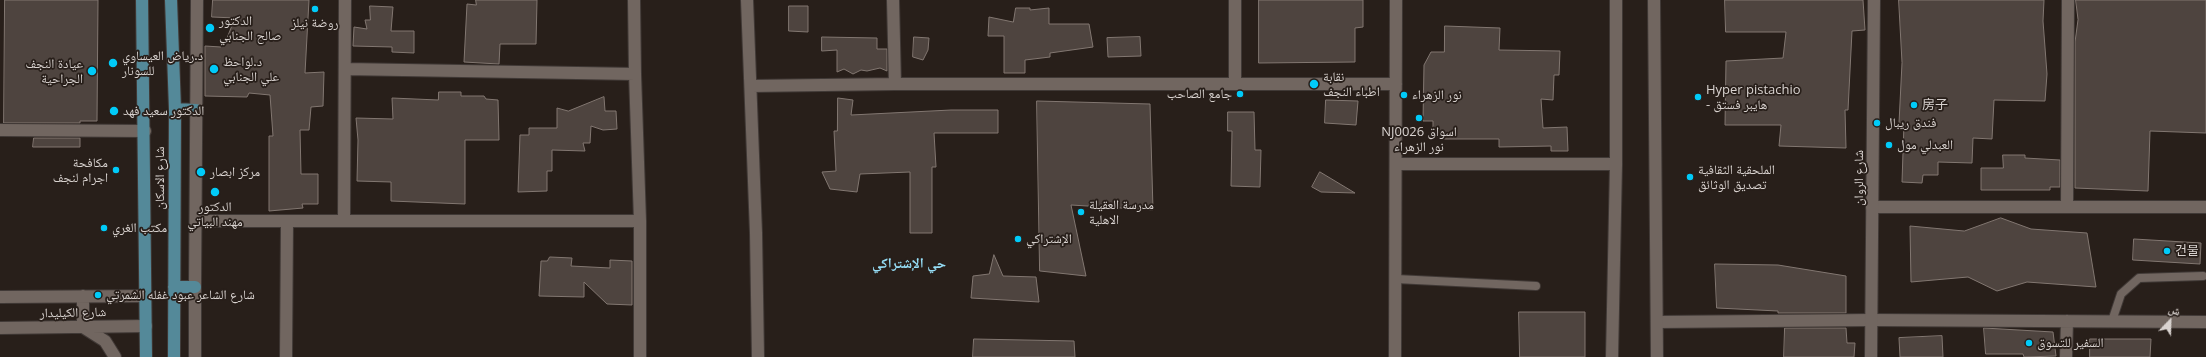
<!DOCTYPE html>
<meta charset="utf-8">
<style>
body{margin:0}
#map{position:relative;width:2206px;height:357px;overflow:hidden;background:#281f1a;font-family:"Open Sans","Noto Naskh Arabic",sans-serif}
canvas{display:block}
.north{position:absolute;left:2150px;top:301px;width:40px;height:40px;-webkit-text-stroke:3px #281f1a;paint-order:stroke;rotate:23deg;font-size:11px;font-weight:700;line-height:16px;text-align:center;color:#d9d3d0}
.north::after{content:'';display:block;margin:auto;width:14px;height:18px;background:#d9d3d0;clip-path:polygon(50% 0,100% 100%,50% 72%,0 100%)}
</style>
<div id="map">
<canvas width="2206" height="357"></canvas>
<div class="north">ش</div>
</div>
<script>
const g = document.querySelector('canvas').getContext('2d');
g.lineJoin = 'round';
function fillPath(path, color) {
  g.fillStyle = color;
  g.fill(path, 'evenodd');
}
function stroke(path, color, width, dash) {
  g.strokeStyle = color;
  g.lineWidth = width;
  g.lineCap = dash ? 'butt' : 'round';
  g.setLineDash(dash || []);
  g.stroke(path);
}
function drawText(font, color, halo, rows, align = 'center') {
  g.font = font + ' "Open Sans","Noto Naskh Arabic","Noto Sans SC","Noto Sans KR",sans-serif';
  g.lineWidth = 3.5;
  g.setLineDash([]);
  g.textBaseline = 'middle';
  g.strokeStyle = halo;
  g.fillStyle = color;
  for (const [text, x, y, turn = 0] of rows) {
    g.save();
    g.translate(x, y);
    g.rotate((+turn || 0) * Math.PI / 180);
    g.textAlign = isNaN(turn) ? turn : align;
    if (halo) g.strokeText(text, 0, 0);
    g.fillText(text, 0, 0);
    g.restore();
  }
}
const building = new Path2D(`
 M 5,0 L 98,0 L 97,121 L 80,121 L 80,123 L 4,123 Z
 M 213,0 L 309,0 L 305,73 L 324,72 L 323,106 L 311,107 L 309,130 L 300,130 L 301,174 L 318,174 L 318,204 L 302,204 L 303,208 L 269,211 L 269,136 L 273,136 L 270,95 L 249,93 L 247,97 L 205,96 L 205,46 L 221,47 L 221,42 L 225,43 L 235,18 L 212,17 Z
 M 476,0 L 537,0 L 536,44 L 500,44 L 499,64 L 464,62 L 467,4 L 476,5 Z
 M 1259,0 L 1363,0 L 1363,27 L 1355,28 L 1355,62 L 1259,63 Z
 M 1725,0 L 1863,0 L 1865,30 L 1852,31 L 1848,110 L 1845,110 L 1846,148 L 1779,146 L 1781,125 L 1725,125 L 1726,61 L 1783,58 L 1786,32 L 1726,32 Z
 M 1899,0 L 2044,0 L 2043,21 L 2047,74 L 2045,101 L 1994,100 L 1992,139 L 1973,138 L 1972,163 L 1938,162 L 1938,175 L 1923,175 L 1922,183 L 1902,182 L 1904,123 L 1899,123 L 1902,63 Z
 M 2076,0 L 2206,0 L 2206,133 L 2150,131 L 2148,191 L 2075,188 L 2075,42 L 2078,20 Z
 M 370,6 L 393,7 L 391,31 L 414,31 L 414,53 L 392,52 L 392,47 L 353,46 L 354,27 L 367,29 L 365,20 L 370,20 Z
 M 789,6 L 808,6 L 808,32 L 789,31 Z
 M 1016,8 L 1030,8 L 1030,10 L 1049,8 L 1049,24 L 1089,24 L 1093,47 L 1050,53 L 1050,57 L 1025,60 L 1025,73 L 1004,73 L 1004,36 L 988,36 L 989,17 L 1013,22 Z
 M 1445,26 L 1500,28 L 1499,50 L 1560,51 L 1559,75 L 1554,75 L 1553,100 L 1541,99 L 1543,128 L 1567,127 L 1568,151 L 1551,151 L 1551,146 L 1499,147 L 1499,139 L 1439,139 L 1439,137 L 1433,136 L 1433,121 L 1423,121 L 1424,65 L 1431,52 L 1444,52 Z
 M 822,37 L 877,38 L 877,49 L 887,49 L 887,71 L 880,68 L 867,71 L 861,70 L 853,74 L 844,69 L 837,72 L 837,50 L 822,51 Z
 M 914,37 L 929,38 L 928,50 L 923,60 L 913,57 Z
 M 1140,37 L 1141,56 L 1108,57 L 1107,38 Z
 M 439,92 L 461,92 L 461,96 L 484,96 L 486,99 L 498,100 L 499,140 L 465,140 L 465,204 L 391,201 L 391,182 L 357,181 L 358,140 L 356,118 L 393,119 L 392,98 L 438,100 Z
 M 604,97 L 605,111 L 616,111 L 617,129 L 603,130 L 591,126 L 590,143 L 583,143 L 585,151 L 552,150 L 552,171 L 547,171 L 547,191 L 518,192 L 520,135 L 529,135 L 529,128 L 557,128 L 557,108 L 568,111 Z
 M 838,98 L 853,100 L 851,115 L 951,110 L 998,110 L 998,133 L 934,133 L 936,167 L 932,167 L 932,233 L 910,233 L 910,172 L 860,174 L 857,192 L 830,189 L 822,172 L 836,171 L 834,131 L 837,131 Z
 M 1326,100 L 1358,101 L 1356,125 L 1325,123 Z
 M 1037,101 L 1150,104 L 1153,210 L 1071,205 L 1086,276 L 1040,271 Z
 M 1228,112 L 1254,112 L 1255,150 L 1261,150 L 1260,187 L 1231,186 L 1232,131 L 1228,131 Z
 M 34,138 L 80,138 L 80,147 L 33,147 Z
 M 2003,155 L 2025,155 L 2025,158 L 2060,160 L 2060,187 L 2050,187 L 2050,190 L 1981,190 L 1981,168 L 2003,168 Z
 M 1320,172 L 1355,193 L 1321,192 L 1312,187 Z
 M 2001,218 L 2031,229 L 2087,233 L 2096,287 L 2027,282 L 1997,291 L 1968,277 L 1911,282 L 1910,226 L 1964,231 Z
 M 2134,239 L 2201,243 L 2200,264 L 2133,260 Z
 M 994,255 L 1003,276 L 1036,277 L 1039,302 L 971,298 L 973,276 L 989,274 Z
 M 550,257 L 572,258 L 571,266 L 610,268 L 610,260 L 632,261 L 632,305 L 607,304 L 584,282 L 584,297 L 539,296 L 541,261 L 547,261 Z
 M 1715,264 L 1778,265 L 1846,276 L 1846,313 L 1778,313 L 1778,311 L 1717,308 Z
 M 1519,312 L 1585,312 L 1585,357 L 1520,357 Z
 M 1785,328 L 1846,328 L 1847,343 L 1855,343 L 1854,357 L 1784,357 Z
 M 1984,328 L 2053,332 L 2056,356 L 2024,357 L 2023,354 L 1986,354 Z
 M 1942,336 L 1943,357 L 1900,357 L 1899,338 Z
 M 974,339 L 1074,341 L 1075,357 L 973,357 Z
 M 2090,339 L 2151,339 L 2150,357 L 2090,357 Z`);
fillPath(building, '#4e443f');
stroke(building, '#827771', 1);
const lane = new Path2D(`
 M 1396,279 L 1536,286
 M 2112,321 L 2121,294 L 2139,278 L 2203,276`);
const street = new Path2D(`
 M 634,0 L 635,74 L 640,221 L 640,357
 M 747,0 L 756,233 L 758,357
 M 893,0 L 895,84
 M 1235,0 L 1235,83
 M 345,69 L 635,74
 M 751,86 L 895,84 L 1396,84
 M 0,130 L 145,131
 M 1396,164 L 1616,164
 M 1872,207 L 2206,207
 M 2067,207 L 2068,0
 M 196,221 L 640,221
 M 344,221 L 345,0
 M 195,287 L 197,0
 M 1657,322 L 1872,320 L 2206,322
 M 286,357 L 287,223
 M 1395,357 L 1396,0
 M 2066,357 L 2067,321`);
const secondary = new Path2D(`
 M 1654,0 L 1657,357
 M 83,296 L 83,327 L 105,341 L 115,357
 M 0,297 L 146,296
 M 0,328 L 146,326
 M 195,357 L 195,287
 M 1612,357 L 1616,164 L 1616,0
 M 1871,357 L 1874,0`);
const primary = new Path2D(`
 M 142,0 L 146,357
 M 171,0 L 175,109 L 174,357
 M 175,109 L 196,110
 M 174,287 L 195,287`);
stroke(lane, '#403936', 10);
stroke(street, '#403936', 14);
stroke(secondary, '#403936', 14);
stroke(primary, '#403936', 14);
stroke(lane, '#716660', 8);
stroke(street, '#716660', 12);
stroke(secondary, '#716660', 12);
stroke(primary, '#548999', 12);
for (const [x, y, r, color] of [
 [315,9,4,"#00cbf9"],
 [210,28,5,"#00cbf9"],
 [113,63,5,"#00cbf9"],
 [214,69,5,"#00cbf9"],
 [92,71,5,"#00cbf9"],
 [1314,84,5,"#00cbf9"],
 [1240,94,4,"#00cbf9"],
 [1404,95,4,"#00cbf9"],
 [1698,97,4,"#00cbf9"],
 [1914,105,4,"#00cbf9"],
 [114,111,5,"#00cbf9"],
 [1419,118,4,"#00cbf9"],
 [1877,123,4,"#00cbf9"],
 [1889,145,4,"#00cbf9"],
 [116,170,4,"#00cbf9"],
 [201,172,5,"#00cbf9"],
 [1690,177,4,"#00cbf9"],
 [215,192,5,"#00cbf9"],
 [1081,212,4,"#00cbf9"],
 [104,228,4,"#00cbf9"],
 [1018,239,4,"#00cbf9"],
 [2167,251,4,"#00cbf9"],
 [98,295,4,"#00cbf9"],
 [2029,343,4,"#00cbf9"]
]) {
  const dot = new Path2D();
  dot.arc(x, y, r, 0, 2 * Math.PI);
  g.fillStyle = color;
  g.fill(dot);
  stroke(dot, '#281f1a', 1.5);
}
drawText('13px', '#d9d3d0', '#281f1a', [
 ["الدكتور",219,21],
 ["صالح الجنابي",219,36],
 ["روضة نيلز",315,23,"center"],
 ["د.رياض العيساوي",122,56],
 ["للسونار",122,71],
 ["د.لواحظ",223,62],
 ["علي الجنابي",223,77],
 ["عيادة النجف",83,64,"right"],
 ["الجراحية",83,79,"right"],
 ["نقابة",1323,77],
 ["اطباء النجف",1323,92],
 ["Hyper pistachio",1706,90],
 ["- هايبر فستق",1706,105],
 ["جامع الصاحب",1232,94,"right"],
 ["نور الزهراء",1412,95],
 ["房子",1922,105],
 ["الدكتور سعيد فهد",123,111],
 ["فندق ريبال",1885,123],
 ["NJ0026 اسواق",1419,132,"center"],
 ["نور الزهراء",1419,147,"center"],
 ["العبدلي مول",1897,145],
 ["مکافحة",108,163,"right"],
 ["اجرام لنجف",108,178,"right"],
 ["الملحقية الثقافية",1698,170],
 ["تصديق الوثائق",1698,185],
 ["مركز ابصار",210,172],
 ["مدرسة العقيلة",1089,205],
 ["الاهلية",1089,220],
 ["الدكتور",215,207,"center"],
 ["مهند البياتي",215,222,"center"],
 ["مكتب الغري",112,228],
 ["الإشتراكي",1026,239],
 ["건물",2175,251],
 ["شارع الشاعر عبود غفله الشمرتي",106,295],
 ["السفير للتسوق",2037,343]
], 'left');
drawText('13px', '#d9d3d0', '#281f1a', [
 ["شارع الاسكان",160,178,-90],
 ["شارع الروان",1859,178,-90],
 ["شارع الكيليدار",73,313,-1]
]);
drawText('bold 14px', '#96def7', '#281f1a', [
 ["حي الإشتراكي",909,264]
]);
</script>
